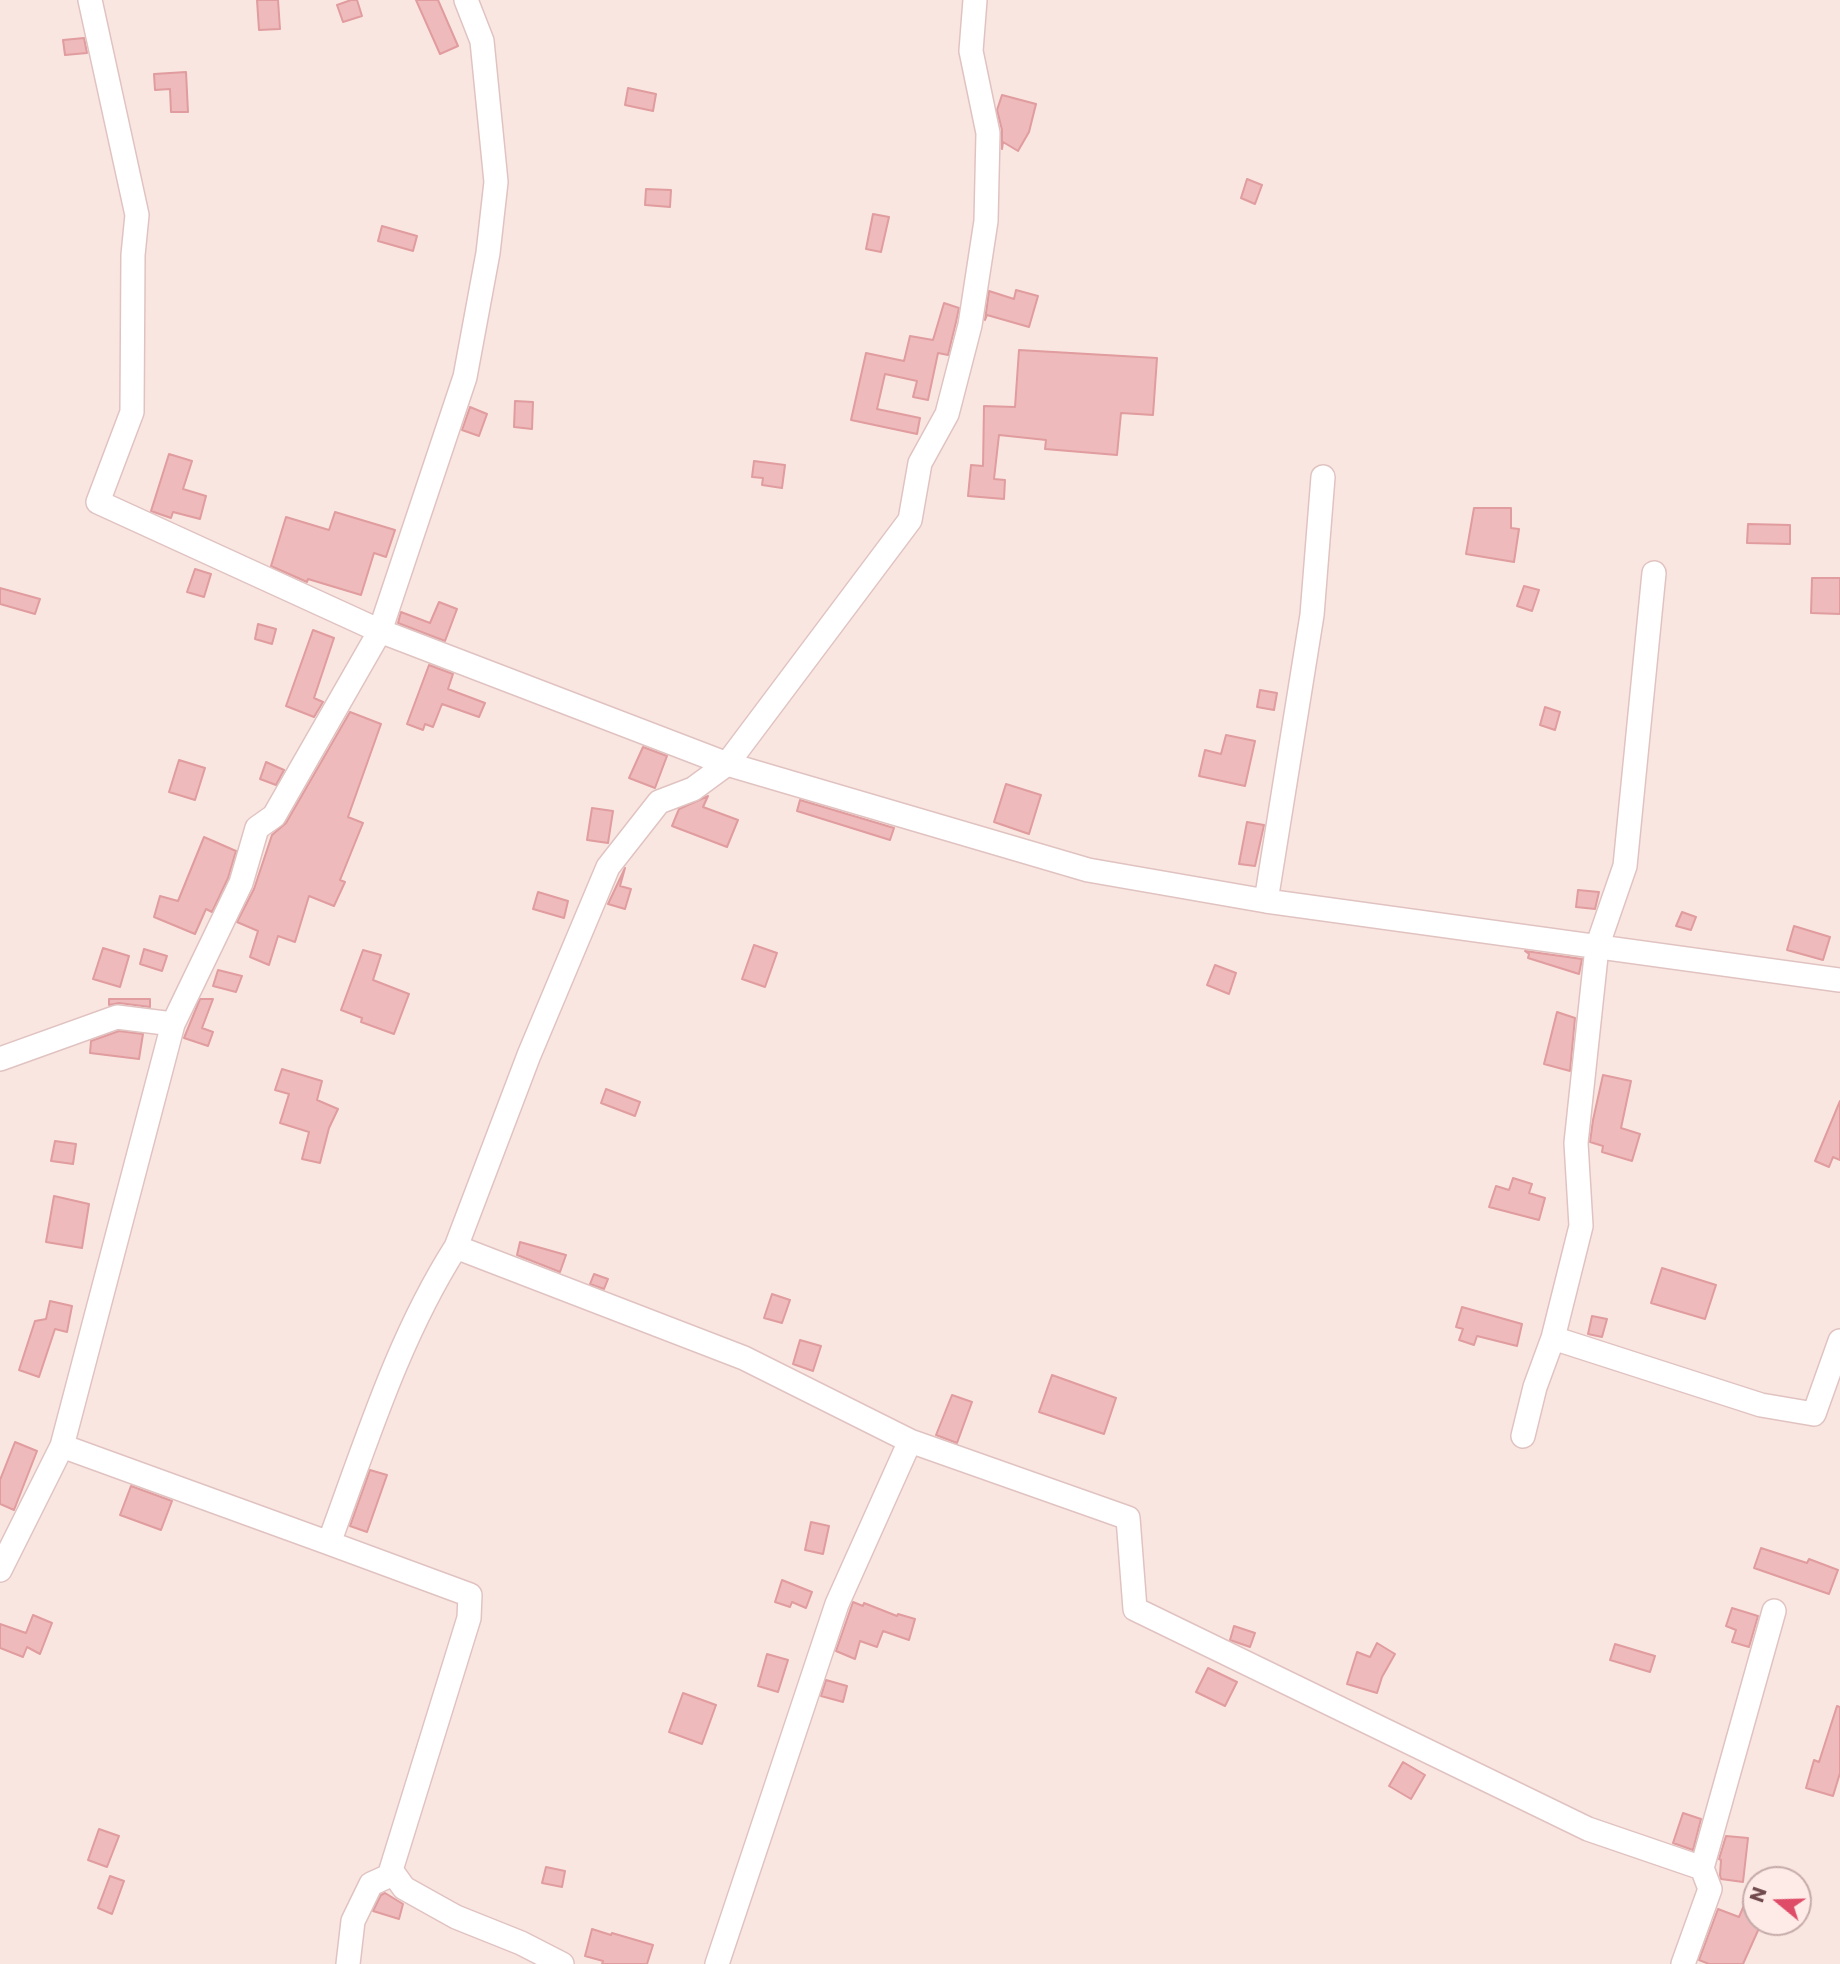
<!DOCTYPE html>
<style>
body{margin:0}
#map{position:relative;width:1840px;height:1964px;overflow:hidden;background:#fae6e1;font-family:Poppins,sans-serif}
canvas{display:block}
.north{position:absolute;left:1742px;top:1866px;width:70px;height:70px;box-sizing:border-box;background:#feebe7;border:2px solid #c5aba9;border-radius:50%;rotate:289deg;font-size:19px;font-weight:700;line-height:28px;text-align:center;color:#704a4c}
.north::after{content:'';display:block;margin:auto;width:24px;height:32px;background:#de4c68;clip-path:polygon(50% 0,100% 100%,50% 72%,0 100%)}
</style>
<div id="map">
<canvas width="1840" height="1964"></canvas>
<div class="north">N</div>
</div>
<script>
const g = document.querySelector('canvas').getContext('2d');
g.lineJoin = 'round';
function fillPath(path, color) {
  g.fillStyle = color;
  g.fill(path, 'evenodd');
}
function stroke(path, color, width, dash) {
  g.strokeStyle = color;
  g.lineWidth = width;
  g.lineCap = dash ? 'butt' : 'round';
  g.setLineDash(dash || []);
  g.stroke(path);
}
const building = new Path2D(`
 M 257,0 L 278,0 L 280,29 L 259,30 Z
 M 351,0 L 357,0 L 362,16 L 343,22 L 337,5 Z
 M 416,0 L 438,0 L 458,46 L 440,54 Z
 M 84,38 L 87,53 L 65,55 L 63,40 Z
 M 186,72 L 188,112 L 171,112 L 170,89 L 155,90 L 154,74 Z
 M 628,88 L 656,94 L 653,111 L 625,105 Z
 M 1002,95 L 1036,104 L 1029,132 L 1018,151 L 1003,142 L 1002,149 L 1002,130 L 997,110 Z
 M 1247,179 L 1262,185 L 1255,204 L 1241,198 Z
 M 646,189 L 671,190 L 670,207 L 645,205 Z
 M 873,214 L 889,217 L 881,252 L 866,249 Z
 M 382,226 L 417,236 L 413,251 L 378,241 Z
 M 1016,290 L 1038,296 L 1029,327 L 987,315 L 985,320 L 989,291 L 1014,299 Z
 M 944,303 L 959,308 L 956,322 L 948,355 L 938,353 L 928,400 L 913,397 L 917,381 L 885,374 L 877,409 L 920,418 L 917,434 L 851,420 L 866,353 L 904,361 L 910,336 L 933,340 Z
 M 1019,350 L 1157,358 L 1153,415 L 1121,413 L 1117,455 L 1045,449 L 1046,440 L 999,435 L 994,479 L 1005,480 L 1004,499 L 968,496 L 971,465 L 983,466 L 984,406 L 1015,407 Z
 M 515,401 L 533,402 L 532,429 L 514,427 Z
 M 470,407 L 487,414 L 479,436 L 462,430 Z
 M 169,454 L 192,461 L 183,489 L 206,496 L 200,519 L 173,512 L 171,518 L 151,511 Z
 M 754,461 L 785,465 L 782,488 L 762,485 L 763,478 L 752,477 Z
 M 1474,508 L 1511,508 L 1511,528 L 1519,529 L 1514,562 L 1466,554 Z
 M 335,512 L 395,530 L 386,557 L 374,553 L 361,595 L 308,579 L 307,582 L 271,566 L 286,517 L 329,530 Z
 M 1748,524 L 1790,525 L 1790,544 L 1747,543 Z
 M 195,569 L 211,574 L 204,597 L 187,592 Z
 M 1812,578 L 1840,578 L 1840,614 L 1811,613 Z
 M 1524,586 L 1539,590 L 1532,611 L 1517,606 Z
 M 0,588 L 40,599 L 35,614 L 0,604 Z
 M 439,602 L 457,609 L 445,641 L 398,623 L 401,612 L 430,623 Z
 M 258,624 L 276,629 L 272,644 L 255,639 Z
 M 313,630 L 334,638 L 314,698 L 323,702 L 314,717 L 286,706 Z
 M 429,665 L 453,674 L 448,689 L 485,703 L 479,717 L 442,704 L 433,727 L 425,724 L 423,730 L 407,724 Z
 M 1260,690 L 1277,693 L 1274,710 L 1257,707 Z
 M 1545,707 L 1560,712 L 1555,730 L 1540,725 Z
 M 350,712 L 381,724 L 348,817 L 363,823 L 340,880 L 345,882 L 334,906 L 309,896 L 295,942 L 278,936 L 269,965 L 250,957 L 258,931 L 237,922 L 254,889 L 272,835 L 286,823 Z
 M 1226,735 L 1255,741 L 1245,786 L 1199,776 L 1205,750 L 1221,754 Z
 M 643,747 L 667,756 L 655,788 L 629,778 Z
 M 179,760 L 205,768 L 195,800 L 169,792 Z
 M 266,762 L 284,770 L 276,785 L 260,779 Z
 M 1006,784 L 1041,795 L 1029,834 L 994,822 Z
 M 708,796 L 703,807 L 738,820 L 727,847 L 672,826 L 679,809 Z
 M 800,800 L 894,828 L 890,840 L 797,811 Z
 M 592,808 L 613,811 L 608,843 L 587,840 Z
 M 1247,822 L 1264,825 L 1255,866 L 1239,864 Z
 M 204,837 L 236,851 L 228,878 L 212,912 L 206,909 L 195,934 L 154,917 L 160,896 L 178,901 Z
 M 625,868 L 620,886 L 631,889 L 625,909 L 608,904 Z
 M 1578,890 L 1599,892 L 1595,909 L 1576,907 Z
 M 538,892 L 568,901 L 564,918 L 533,909 Z
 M 1682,912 L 1696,917 L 1691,930 L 1676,926 Z
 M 1794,926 L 1830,937 L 1823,960 L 1787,950 Z
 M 754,945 L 777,953 L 765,987 L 742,979 Z
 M 103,948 L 129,956 L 120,987 L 93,979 Z
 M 144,949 L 167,956 L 162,971 L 140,964 Z
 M 363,950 L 381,955 L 373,980 L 409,994 L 394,1034 L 361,1022 L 362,1018 L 341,1010 Z
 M 1525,951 L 1582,959 L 1579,974 L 1528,958 L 1529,954 Z
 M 1215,965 L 1236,973 L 1229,994 L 1207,985 Z
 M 218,970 L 242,976 L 236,992 L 213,986 Z
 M 109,999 L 150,999 L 150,1007 L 119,1003 L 109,1005 Z
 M 200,999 L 213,999 L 202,1028 L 213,1032 L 208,1046 L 184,1038 Z
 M 1557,1012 L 1575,1018 L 1570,1071 L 1544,1064 Z
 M 119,1031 L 143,1034 L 139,1059 L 90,1053 L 91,1041 Z
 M 282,1069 L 322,1081 L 317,1100 L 338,1109 L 329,1128 L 320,1163 L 302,1159 L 309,1132 L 280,1123 L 289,1094 L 275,1090 Z
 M 1603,1075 L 1631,1081 L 1621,1128 L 1640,1134 L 1632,1161 L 1602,1152 L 1603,1146 L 1590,1142 L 1593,1120 Z
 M 606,1089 L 640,1102 L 635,1116 L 601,1103 Z
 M 1840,1101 L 1840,1160 L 1833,1157 L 1829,1167 L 1815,1161 Z
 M 55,1141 L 76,1144 L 73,1164 L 51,1161 Z
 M 1513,1178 L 1532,1184 L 1529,1193 L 1545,1198 L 1539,1220 L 1489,1207 L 1496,1186 L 1509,1190 Z
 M 54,1196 L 89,1204 L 82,1248 L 46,1242 Z
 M 520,1242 L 566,1255 L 560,1272 L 517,1255 Z
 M 1662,1268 L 1716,1285 L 1705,1319 L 1651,1303 Z
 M 594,1274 L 608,1279 L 604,1289 L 590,1284 Z
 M 772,1294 L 790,1300 L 782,1323 L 764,1318 Z
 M 50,1301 L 72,1306 L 67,1332 L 55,1329 L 39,1377 L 19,1370 L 35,1321 L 46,1319 Z
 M 1462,1307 L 1522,1324 L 1517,1346 L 1477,1336 L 1474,1345 L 1459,1340 L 1463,1329 L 1456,1327 Z
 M 1592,1316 L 1607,1319 L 1602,1337 L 1588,1334 Z
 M 800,1340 L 821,1346 L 813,1371 L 793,1364 Z
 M 1052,1375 L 1116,1398 L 1104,1434 L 1039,1412 Z
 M 952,1395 L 972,1402 L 957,1443 L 936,1435 Z
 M 15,1442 L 37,1451 L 14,1510 L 0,1504 L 0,1480 Z
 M 370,1470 L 387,1475 L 367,1532 L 350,1526 Z
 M 131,1486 L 172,1501 L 161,1530 L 120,1515 Z
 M 811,1522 L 829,1526 L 823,1554 L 805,1550 Z
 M 1761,1548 L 1807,1563 L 1809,1559 L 1838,1570 L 1829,1594 L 1754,1568 Z
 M 782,1580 L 812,1592 L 806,1608 L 792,1602 L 790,1607 L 775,1602 Z
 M 853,1602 L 863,1606 L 864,1603 L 897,1616 L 898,1614 L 915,1619 L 909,1640 L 883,1631 L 877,1647 L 860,1641 L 855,1659 L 836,1651 Z
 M 1732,1608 L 1758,1616 L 1749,1647 L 1732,1642 L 1736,1630 L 1726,1626 Z
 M 33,1615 L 52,1623 L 40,1654 L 27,1647 L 23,1657 L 0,1648 L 0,1624 L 26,1633 Z
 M 1234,1626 L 1255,1633 L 1250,1647 L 1230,1640 Z
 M 1377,1643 L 1395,1654 L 1382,1677 L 1377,1693 L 1347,1684 L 1357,1652 L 1370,1657 Z
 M 1615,1644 L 1655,1656 L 1650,1672 L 1610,1660 Z
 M 767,1654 L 788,1660 L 778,1692 L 758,1686 Z
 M 1208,1668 L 1237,1682 L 1225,1706 L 1196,1692 Z
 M 826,1680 L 847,1686 L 843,1702 L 821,1696 Z
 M 683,1693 L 716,1705 L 702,1744 L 669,1732 Z
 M 1837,1706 L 1840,1707 L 1840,1773 L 1833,1796 L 1806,1788 L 1814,1760 L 1819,1762 Z
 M 1403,1762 L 1425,1775 L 1411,1799 L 1389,1786 Z
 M 1683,1813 L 1701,1819 L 1693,1850 L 1673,1843 Z
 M 99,1829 L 119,1836 L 107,1867 L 88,1860 Z
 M 1726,1836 L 1748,1838 L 1743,1882 L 1721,1879 L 1720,1875 L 1721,1860 L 1719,1859 Z
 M 546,1867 L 565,1871 L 562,1887 L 542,1883 Z
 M 110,1876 L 124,1881 L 112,1914 L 98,1908 Z
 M 1756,1877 L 1756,1924 L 1760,1926 L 1743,1964 L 1709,1964 L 1699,1960 L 1718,1909 L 1739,1917 Z
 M 385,1893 L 403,1904 L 399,1919 L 373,1911 L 381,1895 Z
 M 592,1929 L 611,1935 L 612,1933 L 653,1945 L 647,1964 L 602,1964 L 603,1961 L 585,1956 Z`);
fillPath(building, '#eebabb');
stroke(building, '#e09c9e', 2);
const minor = new Path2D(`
 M 90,0 L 137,215 L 133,255 L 132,412 L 98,502 L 380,631 L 727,764 L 1088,870 L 1266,901 L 1840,980
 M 1654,573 L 1625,866 L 1597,947 L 1576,1143 L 1581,1226 L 1553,1338 L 1761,1405 L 1814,1414 L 1840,1341
 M 1266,901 L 1312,615 L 1323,477
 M 173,1024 L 241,883 L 257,828 L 274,816 L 380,631 L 465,377 L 488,253 L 496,182 L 482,41 L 466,0
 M 0,1059 L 117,1017 L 173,1024 L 62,1446 L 329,1543 C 366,1443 398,1338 456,1247 L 529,1055 L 608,867 L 659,802 L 693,789 L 727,764 L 910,520 L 920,463 L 947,414 L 970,325 L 986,221 L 988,133 L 971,51 L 975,0
 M 456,1247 L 744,1358 L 910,1441 L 1128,1518 L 1135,1609 L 1588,1829 L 1702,1868
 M 1523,1436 L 1535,1387 L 1553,1338
 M 329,1543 L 470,1595 L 469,1618 L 391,1870 L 404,1888 L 456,1917 L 521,1943 L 562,1964
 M 0,1570 L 62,1446
 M 348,1964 L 353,1921 L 371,1884 L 391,1875 L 391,1870
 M 717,1964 L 837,1604 L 910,1441
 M 1683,1964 L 1710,1889 L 1702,1868 L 1774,1611`);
stroke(minor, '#e0c3c1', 26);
stroke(minor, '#fff', 23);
</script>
